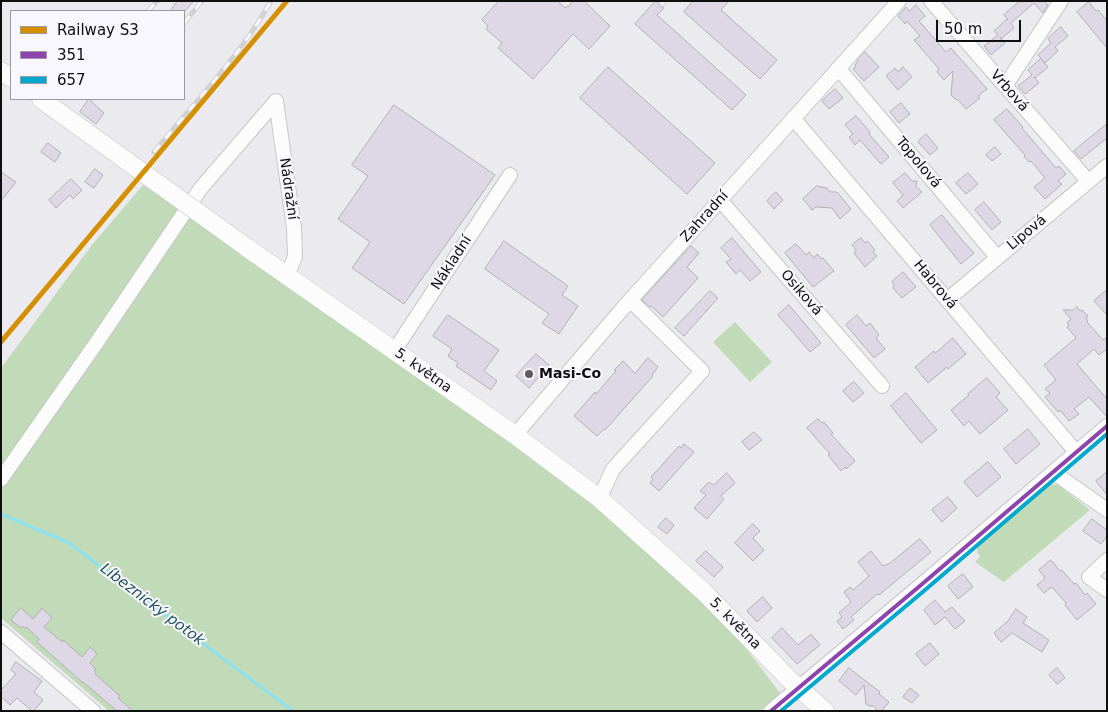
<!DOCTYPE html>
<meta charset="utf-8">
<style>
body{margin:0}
#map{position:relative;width:1108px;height:712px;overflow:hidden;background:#ebebef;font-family:"DejaVu Sans",sans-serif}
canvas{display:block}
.frame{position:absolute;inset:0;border:2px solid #0f0f10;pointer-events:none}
.legend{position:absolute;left:10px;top:10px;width:175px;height:90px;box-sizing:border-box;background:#f8f7fd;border:1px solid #9b9a9e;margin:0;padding:6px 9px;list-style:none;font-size:15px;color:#0f0f10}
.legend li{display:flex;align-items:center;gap:10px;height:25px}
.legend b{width:25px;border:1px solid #9b9a9e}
.scale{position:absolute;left:936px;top:20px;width:85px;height:22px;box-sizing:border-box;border:2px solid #0f0f10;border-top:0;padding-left:6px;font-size:15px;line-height:18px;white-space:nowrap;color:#0f0f10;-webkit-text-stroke:4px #f8f7fd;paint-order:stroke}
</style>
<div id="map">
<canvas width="1108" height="712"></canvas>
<div class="frame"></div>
<ul class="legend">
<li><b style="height:6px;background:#d48f02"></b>Railway S3</li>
<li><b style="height:6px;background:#8e44ad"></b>351</li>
<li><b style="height:6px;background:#00a9ce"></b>657</li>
</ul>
<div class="scale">50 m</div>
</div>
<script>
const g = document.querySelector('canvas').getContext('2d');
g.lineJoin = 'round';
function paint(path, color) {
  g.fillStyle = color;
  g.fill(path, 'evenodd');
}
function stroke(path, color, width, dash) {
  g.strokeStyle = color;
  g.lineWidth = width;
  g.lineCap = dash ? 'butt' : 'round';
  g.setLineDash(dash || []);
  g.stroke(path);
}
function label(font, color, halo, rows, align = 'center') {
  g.font = font + ' "DejaVu Sans",sans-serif';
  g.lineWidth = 4;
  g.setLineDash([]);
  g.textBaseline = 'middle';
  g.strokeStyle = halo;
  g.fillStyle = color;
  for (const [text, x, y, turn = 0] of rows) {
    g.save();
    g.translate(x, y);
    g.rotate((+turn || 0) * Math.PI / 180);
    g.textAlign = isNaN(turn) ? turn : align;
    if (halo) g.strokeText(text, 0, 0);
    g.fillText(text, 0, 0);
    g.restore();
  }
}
paint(new Path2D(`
 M143 185 218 235 586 495 726 622 780 693 760 711H109L1 618V368L91 246Z
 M735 322 772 362 750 382 713 342Z
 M1050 484 1058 485 1090 510 1004 582 975 562 980 557 977 552 978 544Z`), '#c1dbb8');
stroke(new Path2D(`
 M1 514 69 543 293 711`), '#8de0ed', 3);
const building = new Path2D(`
 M178 1H194L185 11H170Z
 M499 1H558L565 8 567 6 568 7 573 1H584L610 26 589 49 573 34 533 79 498 48 502 43 486 29 488 26 482 20Z
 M656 1 664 8 657 15 746 95 732 110 635 24Z
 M693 1H729L721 10 777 60 760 79 684 12Z
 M1020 1H1044L1048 5 1043 13 1034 3 1011 23 1014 28 1001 39 1000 37 1005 43 991 55 984 46 998 35 994 31 1007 19 1008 20 1004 15Z
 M1089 2 1096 11 1098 10 1107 21V48L1077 12Z
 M916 5 925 16 919 21 946 52 951 48 987 89 978 96 980 98 966 109 958 100 955 99 951 95 953 71 944 80 937 72 939 69 914 40 920 36 907 21 905 24 898 16 906 7 909 11Z
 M1061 27 1068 36 1055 47 1058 51 1045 63 1038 55 1051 43 1048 39Z
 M865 52 868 56H869L879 67 864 81 853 69 856 67 855 65 858 61 857 60Z
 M1041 59 1048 67 1035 78 1034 77 1039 83 1025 94 1018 86 1032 75 1028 70Z
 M608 67 715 163 687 194 580 98Z
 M903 67 912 77 898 90 886 76 895 68 898 72Z
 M835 89 843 98 829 109 822 101Z
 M89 99 104 113 96 124 80 112Z
 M901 103 910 114 899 123 890 112Z
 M394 105 495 175 404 304 352 268 370 242 338 219 368 176 352 165Z
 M1007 109 1023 127 1022 128 1056 168 1059 166 1066 174 1058 181 1062 184 1045 199 1034 187 1045 178 1031 161 1029 162 1024 156 1025 155 994 120Z
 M856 116 870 132 869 134 889 157 881 164 860 140 855 145 849 137 853 134 845 125Z
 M1107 124V138L1081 159 1074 151Z
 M926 134 938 148 930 155 918 142Z
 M48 143 61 153 55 162 41 152Z
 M995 147 1001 154 992 161 986 155Z
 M95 169 103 175 94 188 85 182Z
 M1 172 16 182 1 201Z
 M905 173 912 181H917L916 186 922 192 903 208 897 201 903 195 893 183Z
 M968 173 978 184 966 194 956 183Z
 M71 179 82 190 73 199 70 195 56 208 49 200Z
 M817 186 827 188 830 192H837L851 209 840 219 832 208 816 207 812 210 803 199Z
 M776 192 783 200 774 209 767 201Z
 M984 202 1001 222 992 230 975 210Z
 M942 215 962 240 974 253 961 264 930 225Z
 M732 238 761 272 750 281 740 270 736 274 726 262 731 259 721 248Z
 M861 238 865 243 867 241 875 250 873 252 877 256 865 267 854 253 856 250 852 245Z
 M504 241 568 286 562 295 578 306 559 334 542 323 549 314 485 269Z
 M796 244 806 255 809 252 814 258 817 254 822 259 823 258 834 271 813 287 785 253Z
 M691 246 699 253 687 267 698 278 663 317 651 306 650 307 642 300Z
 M903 272 916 287 902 298 893 288 894 285 892 282Z
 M1107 290V315L1094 301Z
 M710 291 718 298 684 336 675 328Z
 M789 305 821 343 810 352 778 315Z
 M1077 307 1080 311 1082 310 1088 316 1086 318 1088 321 1087 322 1103 340 1107 337V349L1099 355 1094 349 1077 364 1107 399V417L1089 397 1074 409 1079 414 1069 421 1060 410 1058 412 1045 397 1050 393 1045 389 1056 380 1044 365 1076 338 1067 327 1069 325 1067 323 1071 319 1063 310H1073Z
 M448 315 499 350 484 371 497 381 491 390 456 366 458 363 448 356 452 349 433 336Z
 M857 315 866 326 870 323 879 335 876 338 885 349 874 358 846 325Z
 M953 338 966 354 948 369 947 367 928 383 915 367 934 351 935 353Z
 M536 354 549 365 529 388 516 376Z
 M648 358 658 367 652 375 653 376 605 430 604 429 597 436 574 416 595 392 596 394 616 371 614 370 623 361 635 373Z
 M987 378 1000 393 996 397 1008 410 980 434 969 421 964 426 951 410 969 395 968 394Z
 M854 382 864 393 853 402 843 391Z
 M906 393 937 430 921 443 891 406Z
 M818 419 822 423 824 422 833 433 831 434 855 461 846 469 845 467 841 471 828 455 830 454 807 428Z
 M1028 429 1040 444 1016 464 1004 449Z
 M754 432 762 440 749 450 742 442Z
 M684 444 694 452 659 491 650 483 653 479 651 477 679 446 681 448Z
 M988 462 1001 477 977 497 964 482Z
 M1107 472V495L1096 481Z
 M727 473 735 483 721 496 724 499 707 519 694 508 706 495 700 491 709 482 713 485Z
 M948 497 957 508 942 522 932 510Z
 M666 518 674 525 667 534 658 527Z
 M1092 519 1107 530V536L1101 544 1083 531Z
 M753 524 760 531 753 538 764 550 753 561 735 543Z
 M920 539 931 552 879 595 877 594 851 617 854 620 843 629 837 621 842 617 839 613 851 602 844 592 850 587 853 590 869 576 858 562 871 551 883 566 890 563Z
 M706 551 723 567 714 577 696 561Z
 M1051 560 1060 571 1062 570 1074 584 1076 583 1085 595 1087 593 1096 604 1077 620 1065 605 1066 603 1052 587 1044 593 1037 585 1045 578 1039 570Z
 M963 574 973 587 958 599 948 586Z
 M763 597 772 608 757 622 747 611Z
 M935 600 945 612 952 607 965 621 955 629 945 617 935 625 924 610Z
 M21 608 33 619 42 608 52 618 44 627 62 642 63 640 82 657 90 647 97 654 90 663 96 669 94 670 96 672 95 674 120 696 118 698 133 711H117L83 682V683L37 642 39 639 26 627 25 628 23 626 21 628 11 620Z
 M1016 609 1027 617 1023 623 1049 640 1042 652 1012 633 1001 642 994 633 1008 621Z
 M782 628 798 645 811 634 820 645 797 664 772 638Z
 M930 643 939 654 925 666 916 654Z
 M16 662 42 681 34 692 43 700 34 711H32L17 698 10 705 1 697V690L16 674 11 670Z
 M849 668 880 692 879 694 889 702 882 711H878L873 706H869L866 704 864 685 856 695 839 681Z
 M1057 668 1065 678 1057 684 1049 675Z
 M910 688 919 695 912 703 903 697Z`);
paint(building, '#ded8e6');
stroke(building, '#b1b0b2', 1);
const minor = new Path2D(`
 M931 1 1088 181
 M838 68 997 257
 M1005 86 1061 1
 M276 101 294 228 295 257 287 276
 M793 118 1076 452
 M720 200 882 386
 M947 300 1107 166
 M394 351 510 175
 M515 435 624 307 899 1
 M1053 472 1107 510
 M1 479 97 342 201 188 276 101
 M599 498 602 493 613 469 702 371 630 300
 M1107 560 1089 577 1107 590
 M1 632 93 711
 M771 711 921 585 1107 426`);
const major = new Path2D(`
 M1 71 11 78
 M41 99 63 115
 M246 247 515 435 599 498 704 592 792 682 825 711`);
stroke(minor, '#c7c7c9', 16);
stroke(major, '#c7c7c9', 19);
stroke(minor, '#fcfcfd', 14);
stroke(major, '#fcfcfd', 18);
const rail = new Path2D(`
 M661 5 664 1
 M148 11 157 1
 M184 23 202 1
 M154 152C178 123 203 95 227 65 243 45 258 24 271 1`);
stroke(rail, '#d1d1d1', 5);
stroke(rail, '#f8f7fd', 3, [9]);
const majorBridge = new Path2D(`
 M63 115 246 247`);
stroke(majorBridge, '#c7c7c9', 19, []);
stroke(majorBridge, '#fcfcfd', 18);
stroke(new Path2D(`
 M771 711 921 585 1107 426`), '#8e44ad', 4);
stroke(new Path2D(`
 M781 711 925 590 1107 434`), '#00a9ce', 4);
stroke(new Path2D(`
 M1 342 287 1`), '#d48f02', 5);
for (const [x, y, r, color] of [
 [529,374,5,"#5c5c5e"]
]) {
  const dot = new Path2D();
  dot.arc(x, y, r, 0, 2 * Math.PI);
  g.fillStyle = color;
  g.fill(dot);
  stroke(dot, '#f8f7fd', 2);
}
label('14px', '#0f0f10', '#f8f7fd', [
 ["Vrbová",1009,91,49],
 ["Topolová",918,163,50],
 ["Nádražní",288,189,82],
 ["Zahradní",705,217,-48],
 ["Lipová",1027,233,-40],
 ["Nákladní",452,263,-57],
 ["Habrová",935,285,50],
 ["Osiková",801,293,49],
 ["5. května",423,371,35],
 ["5. května",735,624,45]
]);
label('bold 14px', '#0f0f10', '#f8f7fd', [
 ["Masi-Co",539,374]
], 'left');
label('italic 15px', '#22555c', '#f8f7fd', [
 ["Líbeznický potok",152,605,37]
]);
</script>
